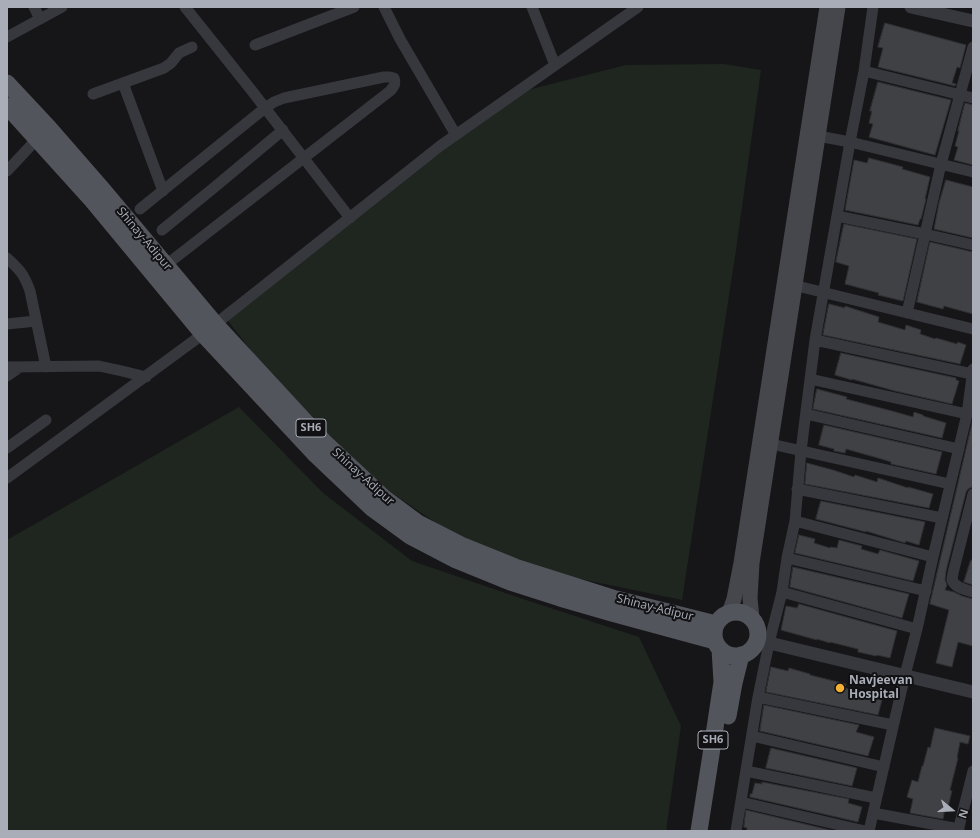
<!DOCTYPE html>
<style>
body{margin:0}
#map{position:relative;width:980px;height:838px;overflow:hidden;background:#161618;font-family:"Open Sans",sans-serif}
canvas{display:block}
.frame{position:absolute;inset:0;border:8px solid #a8adb8;pointer-events:none}
.north{position:absolute;left:932px;top:790px;width:40px;height:40px;-webkit-text-stroke:3px #111113;paint-order:stroke;rotate:108deg;font-size:11px;font-weight:700;line-height:16px;text-align:center;color:#a8adb8}
.north::after{content:'';display:block;margin:auto;width:14px;height:18px;background:#a8adb8;clip-path:polygon(50% 0,100% 100%,50% 72%,0 100%)}
</style>
<div id="map">
<canvas width="980" height="838"></canvas>
<div class="frame"></div>
<div class="north">N</div>
</div>
<script>
const g = document.querySelector('canvas').getContext('2d');
g.lineJoin = 'round';
function paint(path, color) {
  g.fillStyle = color;
  g.fill(path, 'evenodd');
}
function stroke(path, color, width, dash) {
  g.strokeStyle = color;
  g.lineWidth = width;
  g.lineCap = dash ? 'butt' : 'round';
  g.setLineDash(dash || []);
  g.stroke(path);
}
function label(font, color, halo, rows, align = 'center') {
  g.font = font + ' "Open Sans",sans-serif';
  g.lineWidth = 4;
  g.setLineDash([]);
  g.textBaseline = 'middle';
  g.strokeStyle = halo;
  g.fillStyle = color;
  for (const [text, x, y, turn = 0] of rows) {
    g.save();
    g.translate(x, y);
    g.rotate((+turn || 0) * Math.PI / 180);
    g.textAlign = isNaN(turn) ? turn : align;
    if (halo) g.strokeText(text, 0, 0);
    g.fillText(text, 0, 0);
    g.restore();
  }
}
paint(new Path2D(`
 M724 64 761 70 736 250 682 600 566 576 508 557 442 527 370 478 300 413 221 312 508 95 626 65Z
 M239 407 323 493 412 561 520 598 639 637 681 726 666 831H7V540Z`), '#1e261f');
const building = new Path2D(`
 M885 23 966 45 960 68 957 67 952 83 956 84 955 86 878 67 883 48 878 47Z
 M878 82 951 100 935 155 869 137 873 124 869 123 872 111H870Z
 M965 103 973 105V165L954 160 958 147 955 146 959 131H958Z
 M869 158 903 167 902 169 930 177 925 199H926L921 219H920L918 225 845 210 854 160 867 163Z
 M946 180 973 187V238L934 229 939 203Z
 M844 224 917 239 903 301 878 295 879 293 845 284 849 266 836 262Z
 M930 242 973 252V314L944 306 943 309 917 302Z
 M829 304 845 308V306L879 317 878 322 905 330 906 325 921 330 920 334 935 339 936 338 957 344 958 342 966 345 960 364 823 335Z
 M841 353 956 378V380L959 381 952 404 895 391 852 379V380L835 375Z
 M817 389 847 397 846 399 892 411 913 417 914 412 923 415V416L946 423 942 438 813 409Z
 M973 419V481L972 487 968 489 966 492 946 571 945 580 947 585 945 590 954 592 962 596 973 599V646L958 642 952 667 936 663 949 610 930 604Z
 M824 425 942 452 936 474 891 464V462L885 460 846 449 845 453 834 451V449L819 445Z
 M807 463 833 470 854 477 855 475 877 482 878 478 908 488V487L933 494 929 508 805 484Z
 M821 501 925 522 919 545 906 541 905 543 866 531V532L816 519Z
 M799 535 815 539 814 543 830 548 831 547 837 548 839 540 862 546 861 549 878 554 880 550 919 561 913 581 795 553Z
 M971 560 973 561V585L964 582Z
 M793 567 909 594 902 618 790 587Z
 M799 604 897 631 890 658 877 655 876 656 858 652V649L830 642V643L817 639V640L781 630 786 606 797 608Z
 M771 667 788 671 789 668 810 674V675L846 684 845 688 870 695 871 688 884 692 878 715 766 692Z
 M764 705 859 725 856 732 874 737 868 756 760 731Z
 M935 728 970 736 968 744 960 742 957 758H958L950 790 952 791 948 807H947V809L945 808 943 819 910 813 913 799 907 797 912 780 918 782 922 766H923L928 747 930 748Z
 M771 748 857 768 852 786 766 768Z
 M762 782 849 799 848 803 862 807 858 822 750 797V794H752L755 783 762 784Z
 M746 810 834 831H747V828L744 827Z`);
paint(building, '#404145');
stroke(building, '#303034', 1);
stroke(new Path2D(`
 M34 7 40 19
 M185 7 252 91 350 218
 M384 7 400 39 456 135
 M532 7 555 65
 M7 37 62 7
 M255 45 354 7
 M864 71 973 98
 M123 83 163 191
 M93 94 164 68 171 63 179 53 192 47
 M818 136 850 142 973 172
 M7 171 37 139
 M140 209 265 108 274 102 284 98 384 77H390L394 78C396 84 394 87 390 91L166 265
 M837 216 925 234 973 245
 M162 230 216 186 283 130
 M7 258C20 270 24 274 30 291L46 367
 M789 284 973 329
 M907 313 941 164 973 47
 M7 324 36 321
 M815 340 972 374
 M7 367 99 366 122 371 146 377
 M7 376 20 367
 M810 379 967 414
 M806 414 959 449
 M771 444 950 484
 M7 448 46 420
 M7 478 203 334 440 146 638 7
 M797 489 942 518
 M973 494 953 573C953 575 952 578 952 580 955 588 966 590 973 592
 M795 521 933 557
 M787 558 926 591
 M782 592 917 629
 M758 697 893 725
 M752 736 884 767
 M746 771 876 798
 M741 802 865 831
 M873 813 959 829
 M736 831 758 697 769 643 782 592 787 558 795 521 801 451 815 340 850 142 864 71 873 7
 M869 831 905 675 917 629 933 557 967 414 973 369
 M958 831 973 771`), '#37383d', 11);
stroke(new Path2D(`
 M911 7 973 21
 M757 640 973 692`), '#37383d', 13);
stroke(new Path2D(`
 M729 613 734 599 741 563 827 7
 M752 619 750 598 752 563 838 7`), '#45474d', 15);
stroke(new Path2D(`
 M7 83 49 128 103 190 216 325 324 442 383 497 418 523 463 546 515 567 616 599 716 624
 M7 106 92 200 203 334 314 453 373 509 410 536 456 560 510 582 560 598 612 613 715 641
 M714 634a22 22 0 1 1 44 0a22 22 0 1 1-44 0Z
 M728 716 734 683 741 655
 M699 831 710 761 722 682 720 649`), '#53555c', 17);
for (const [x, y, r, color] of [
 [840,688,5,"#f2b134"]
]) {
  const dot = new Path2D();
  dot.arc(x, y, r, 0, 2 * Math.PI);
  g.fillStyle = color;
  g.fill(dot);
  stroke(dot, '#111113', 1.5);
}
for (const [x, y, w] of [
 [311,428,30],
 [713,740,30]
]) {
  const box = new Path2D();
  box.roundRect(x - w / 2, y - 9, w, 18, 3);
  g.fillStyle = '#111113';
  g.fill(box);
  stroke(box, '#a8adb8', 1);
}
label('bold 11px', '#a8adb8', null, [
 ["SH6",311,428],
 ["SH6",713,740]
]);
label('12px', '#a8adb8', '#111113', [
 ["Shinay-Adipur",144,239,50],
 ["Shinay-Adipur",363,477,42],
 ["Shinay-Adipur",655,608,14]
]);
label('bold 12px', '#a8adb8', '#111113', [
 ["Navjeevan",849,681],
 ["Hospital",849,695]
], 'left');
</script>
